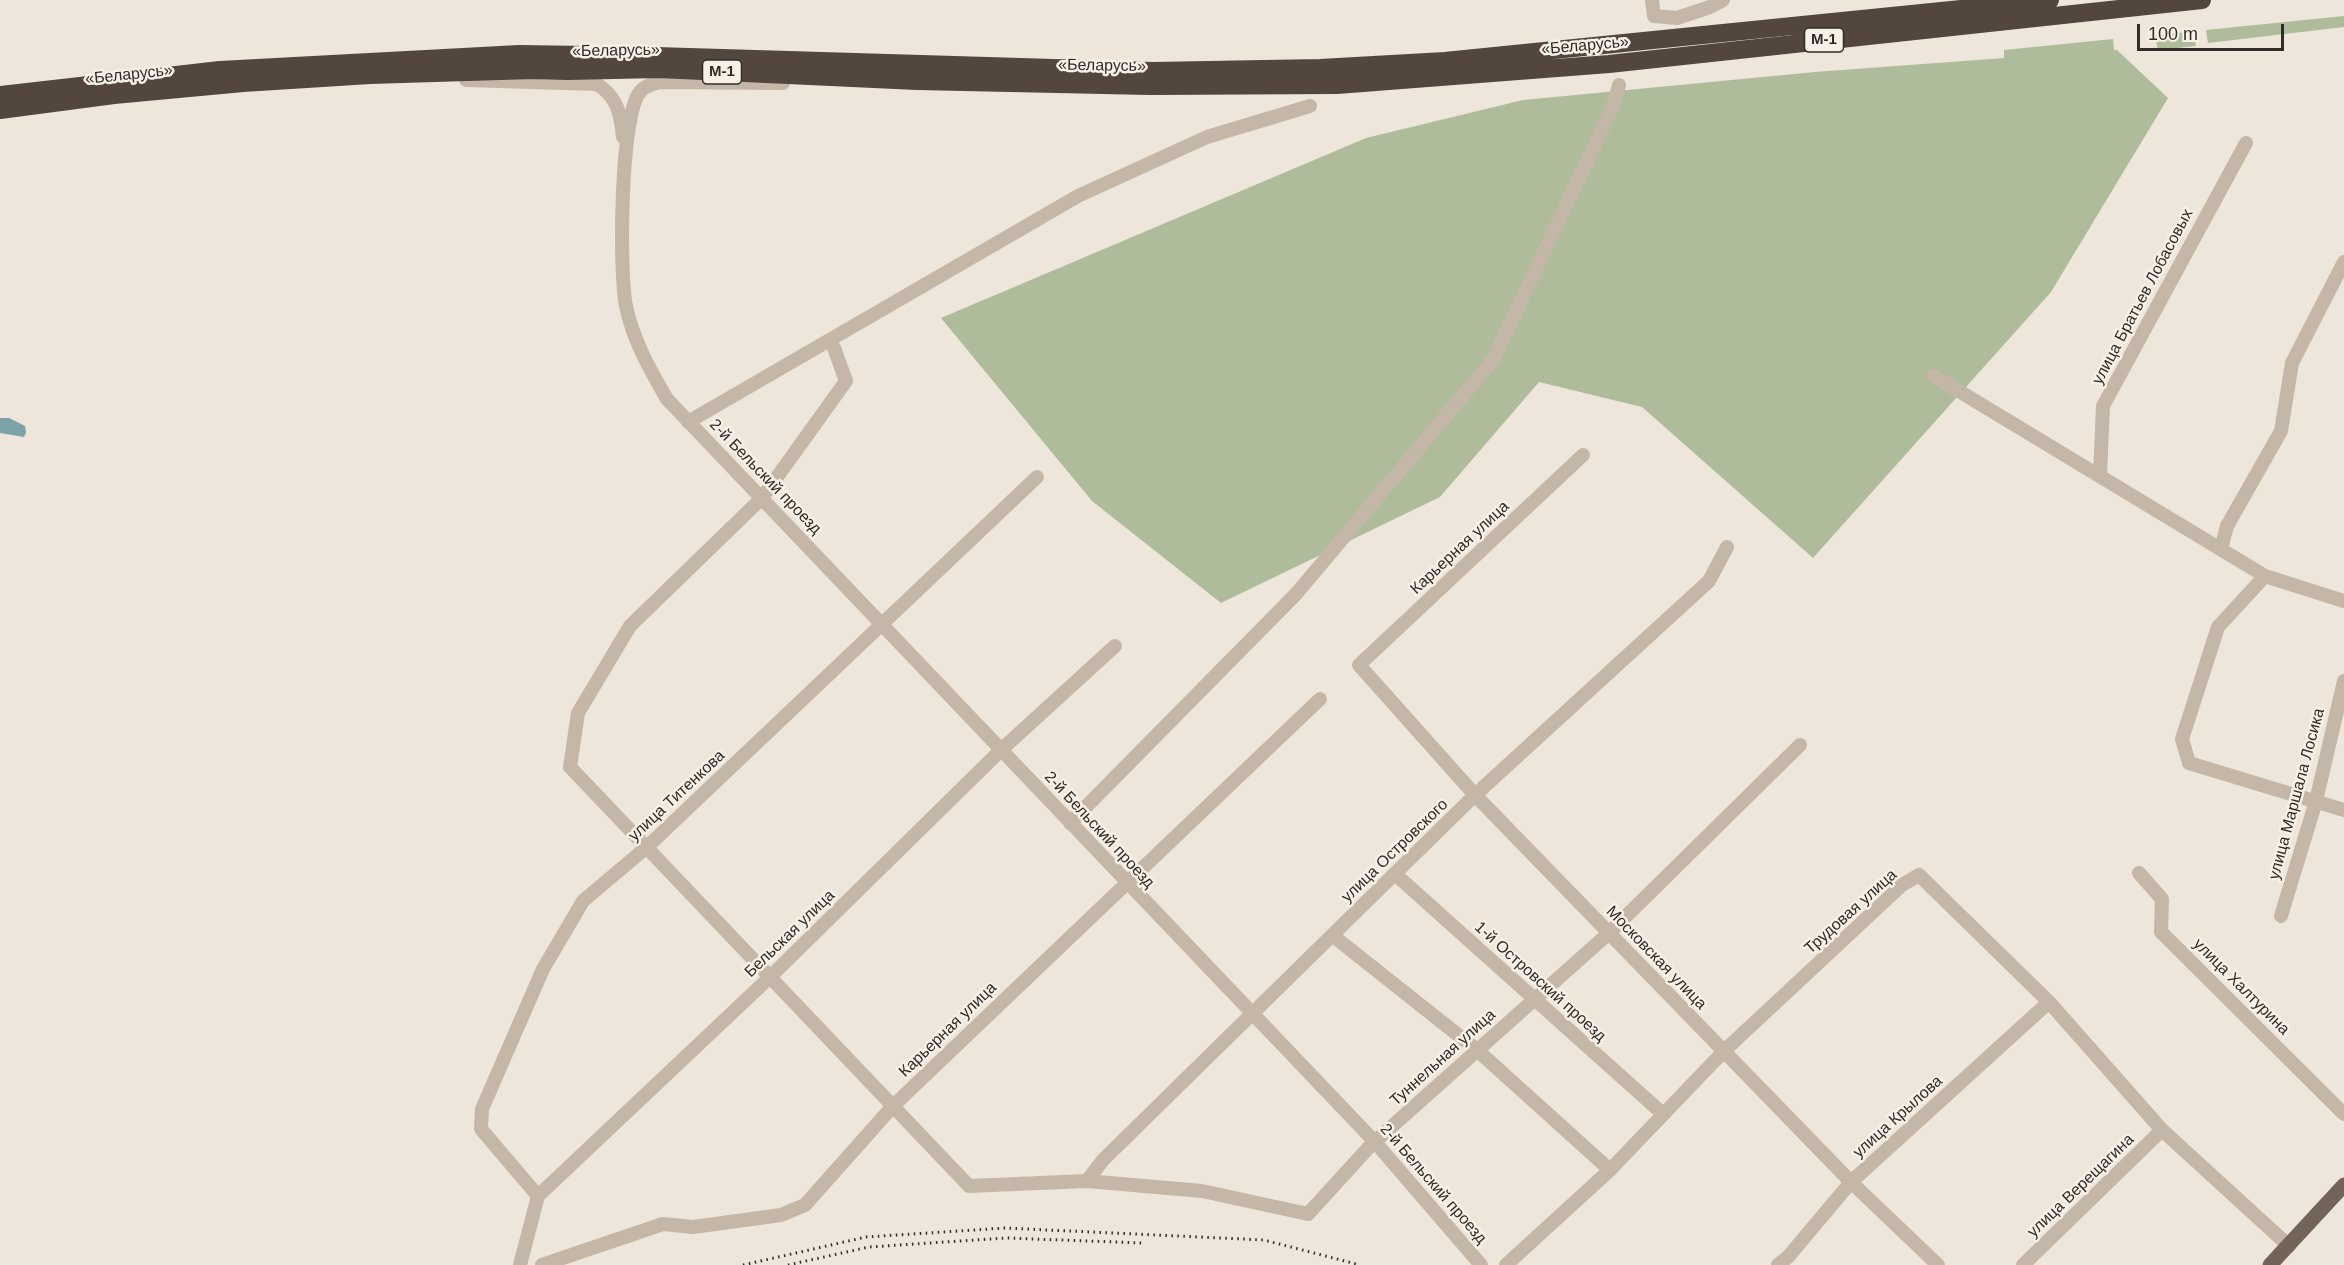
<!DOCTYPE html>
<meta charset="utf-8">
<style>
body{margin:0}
#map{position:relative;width:2344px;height:1265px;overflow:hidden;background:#eee6da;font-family:Helvetica,sans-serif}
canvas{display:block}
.scale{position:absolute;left:2137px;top:24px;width:147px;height:27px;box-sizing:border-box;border:3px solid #322b27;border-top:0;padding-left:8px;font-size:18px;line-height:21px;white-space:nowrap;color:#322b27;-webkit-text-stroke:4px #f7f0e6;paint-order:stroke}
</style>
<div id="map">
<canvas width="2344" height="1265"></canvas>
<div class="scale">100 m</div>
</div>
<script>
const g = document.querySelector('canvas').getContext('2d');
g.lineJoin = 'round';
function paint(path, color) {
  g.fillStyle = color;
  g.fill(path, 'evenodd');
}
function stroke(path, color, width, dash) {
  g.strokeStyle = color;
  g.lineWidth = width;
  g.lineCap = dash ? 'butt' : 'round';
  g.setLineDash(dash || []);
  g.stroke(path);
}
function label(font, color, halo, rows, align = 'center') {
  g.font = font + ' Helvetica,sans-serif';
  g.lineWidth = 5;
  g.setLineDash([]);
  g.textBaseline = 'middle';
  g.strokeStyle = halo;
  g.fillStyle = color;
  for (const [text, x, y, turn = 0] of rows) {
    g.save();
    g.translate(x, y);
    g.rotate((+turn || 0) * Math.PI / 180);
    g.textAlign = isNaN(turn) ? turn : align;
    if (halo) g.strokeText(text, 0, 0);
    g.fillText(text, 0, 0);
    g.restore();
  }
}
paint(new Path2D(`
 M2344 16V27L2208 43 2206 30Z
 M2193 31 2196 46 2158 50 2155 36Z
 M2113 39 2114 50H2117L2168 98 2051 292 1813 558 1642 407 1539 382 1440 497 1221 603 1092 501 941 318 1366 138 1523 100 1815 72 2004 58V50Z`), '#aebc9c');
paint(new Path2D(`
 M0 418H9L25 426 26 433 24 437 0 433Z`), '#7ca3a8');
stroke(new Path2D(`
 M1652 0 1654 16 1677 18 1710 7 1723 0
 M466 80 597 84C617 97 621 114 623 137
 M783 83 660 82C653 84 645 85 640 92 620 116 619 272 626 306 633 340 650 370 667 399L1375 1142 1481 1265
 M834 348 846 381 762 498 630 626 578 713 570 767 969 1186 1087 1181 1202 1191 1308 1214 1371 1145 1609 933 1800 745
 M1934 376 2265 576 2344 601
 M688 422 1078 196 1207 137 1310 106
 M1583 455 1359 665 1475 795 1851 1182 1938 1265
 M2100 476 2103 406 2246 143
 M2221 549 2227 526 2281 431 2292 363 2344 262
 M2265 576 2218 627 2182 739 2189 763 2344 810
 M1070 823 1296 594 1493 360 1613 106 1619 85
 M2139 873 2162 899 2161 932 2344 1114
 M1395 874 1663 1114
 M2281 916 2316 801 2344 681
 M1332 935 1477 1050 1610 1170
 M1087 1181 1103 1160 1475 795 1709 581 1727 547
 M538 1196 481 1129 482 1109 543 969 583 901 647 847 1037 477
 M520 1265 538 1196 770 977 1001 750 1115 646
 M542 1265 663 1224 693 1227 781 1215 805 1205 893 1106 1320 699
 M1506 1265 1610 1170 1724 1051 1902 885 1919 875 2049 1002 2162 1130 2289 1246
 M1778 1265 1788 1257 1851 1182 2049 1002
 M2023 1265 2162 1130`), '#c5b7a7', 14);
stroke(new Path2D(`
 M2270 1265 2344 1185`), '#736459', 15);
stroke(new Path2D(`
 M0 95 220 70 519 54 656 56 1153 71 1320 68 1445 61 2050 0
 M0 110 114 95 243 83 370 75 533 70 568 71 659 69 917 81 1150 86 1337 85 1609 64 2202 0`), '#52463f', 18);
stroke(new Path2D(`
 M743 1265 866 1237 1005 1228 1264 1240 1360 1265
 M788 1265 869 1247 1006 1238 1143 1243`), '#322b27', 3, [1.5, 4.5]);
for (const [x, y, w] of [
 [1824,40,39],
 [722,72,39]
]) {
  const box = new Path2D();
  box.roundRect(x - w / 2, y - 12, w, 24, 4.5);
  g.fillStyle = '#f7f0e6';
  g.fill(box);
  stroke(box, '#322b27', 1.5);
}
label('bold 15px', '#322b27', null, [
 ["М-1",1824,40],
 ["М-1",722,72]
]);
label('16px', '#322b27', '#f7f0e6', [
 ["«Беларусь»",1585,46,-5],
 ["«Беларусь»",616,51,-1],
 ["«Беларусь»",1102,66,1],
 ["«Беларусь»",129,75,-6],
 ["улица Братьев Лобасовых",2143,297,-62],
 ["2-й Бельский проезд",765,477,46],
 ["Карьерная улица",1460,548,-43],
 ["улица Маршала Лосика",2297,794,-75],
 ["улица Титенкова",677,796,-43],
 ["2-й Бельский проезд",1099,830,47],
 ["улица Островского",1395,851,-44],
 ["Трудовая улица",1851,912,-42],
 ["Бельская улица",790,934,-44],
 ["Московская улица",1656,958,46],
 ["1-й Островский проезд",1540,982,42],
 ["улица Халтурина",2241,987,45],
 ["Карьерная улица",948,1030,-44],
 ["Туннельная улица",1443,1058,-42],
 ["улица Крылова",1898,1117,-42],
 ["2-й Бельский проезд",1433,1184,49],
 ["улица Верещагина",2081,1186,-44]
]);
</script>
